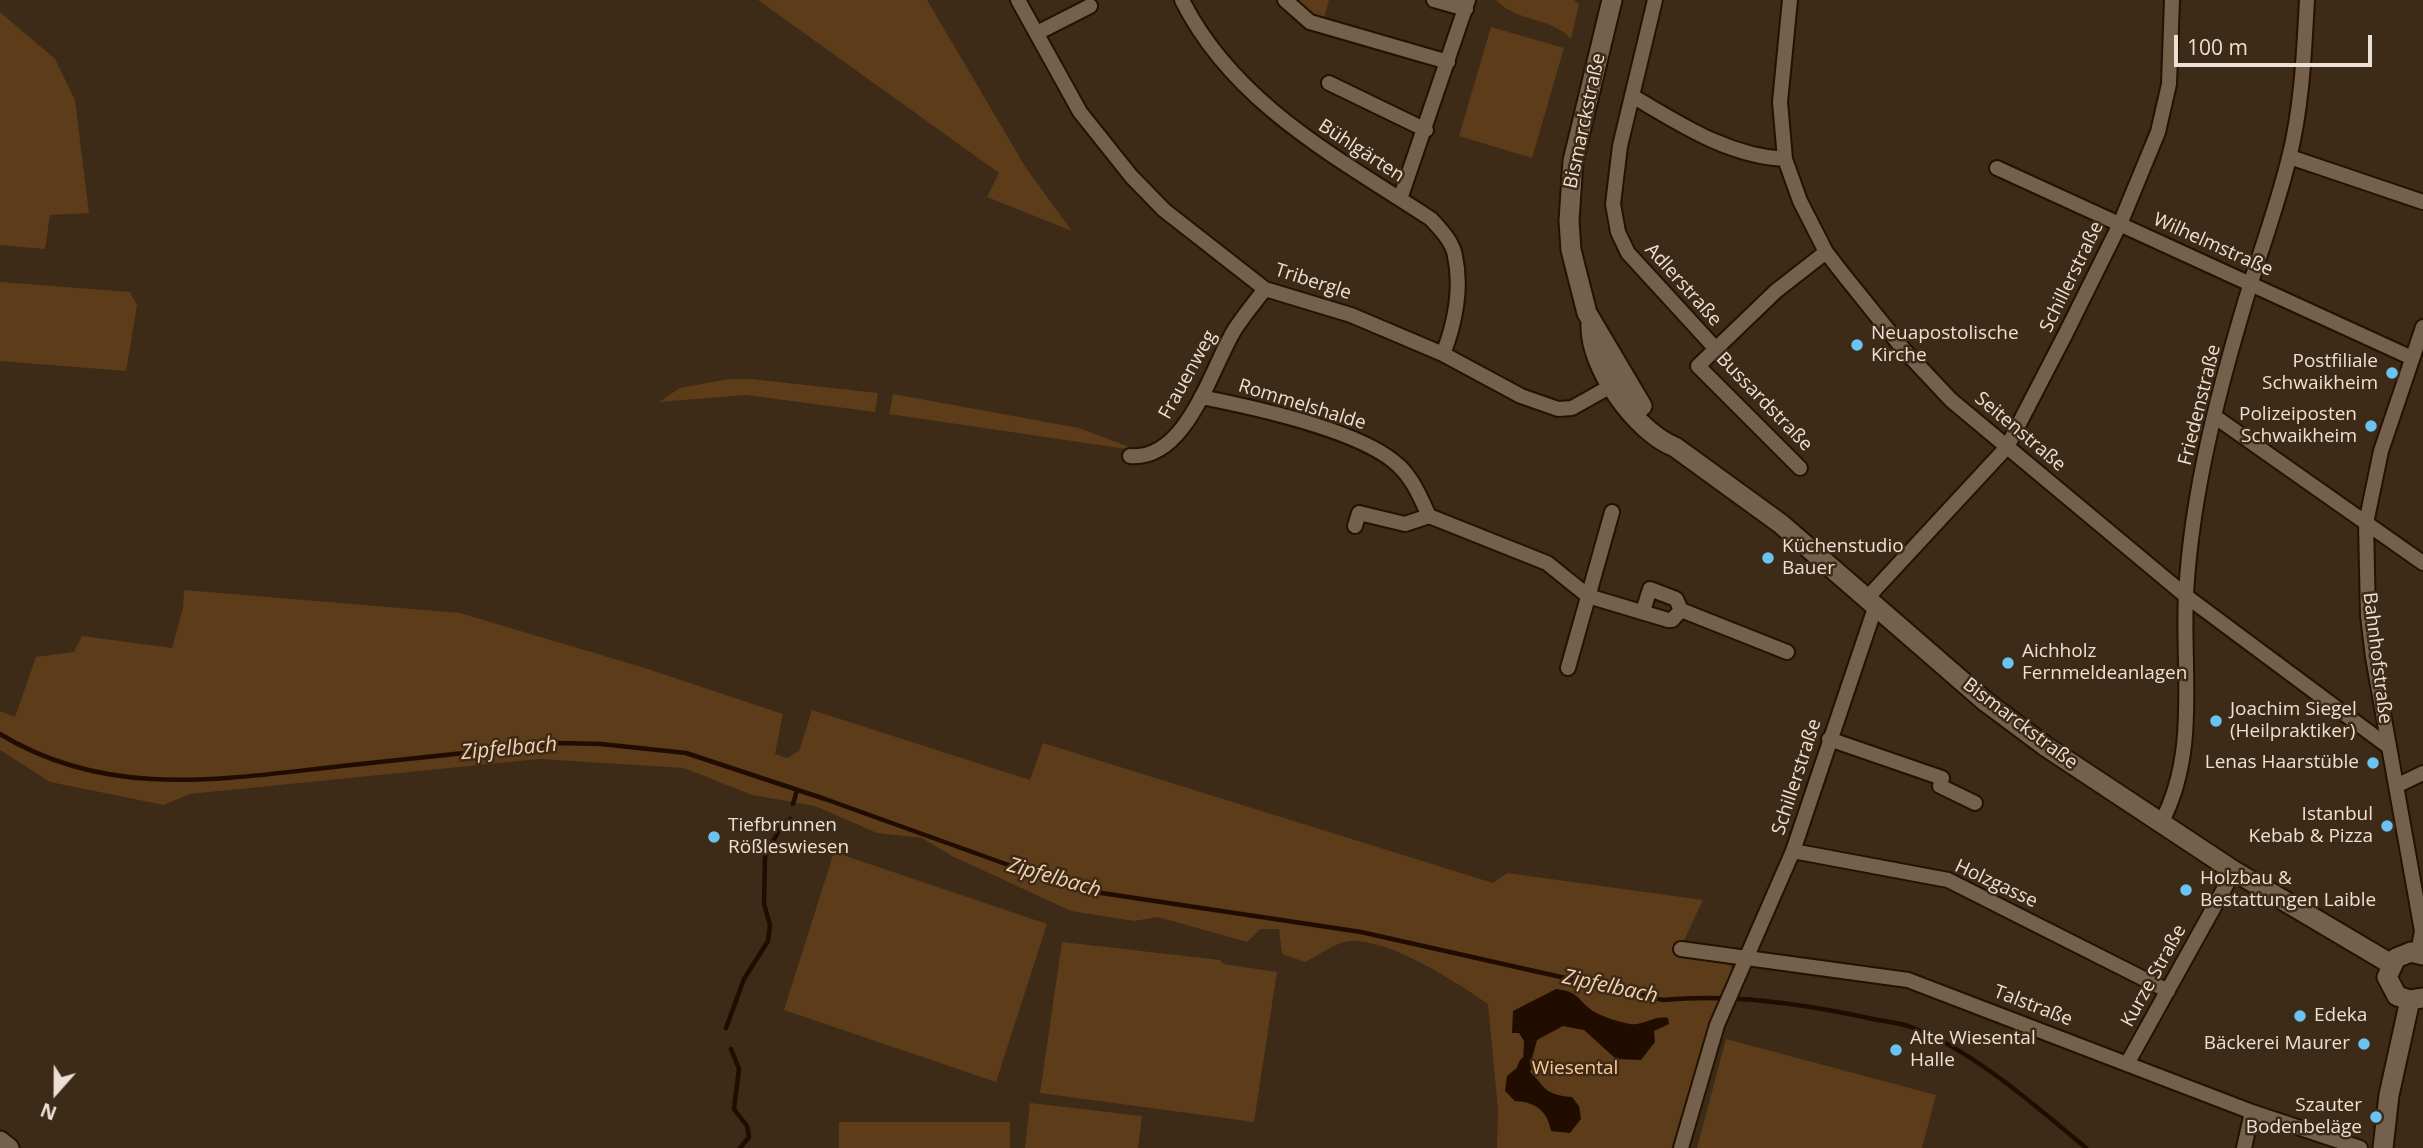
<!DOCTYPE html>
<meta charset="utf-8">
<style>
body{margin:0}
#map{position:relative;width:2423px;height:1148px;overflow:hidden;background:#3d2a17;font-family:"Open Sans",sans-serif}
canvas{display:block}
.north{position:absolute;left:21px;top:1057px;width:70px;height:70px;-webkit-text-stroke:5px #3d2a17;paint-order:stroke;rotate:201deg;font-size:19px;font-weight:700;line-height:28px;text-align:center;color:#ece0d4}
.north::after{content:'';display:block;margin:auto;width:24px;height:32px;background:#ece0d4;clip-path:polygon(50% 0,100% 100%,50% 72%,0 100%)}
.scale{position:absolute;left:2174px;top:35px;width:198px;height:32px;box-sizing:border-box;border:4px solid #ece0d4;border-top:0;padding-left:9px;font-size:21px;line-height:24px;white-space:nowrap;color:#ece0d4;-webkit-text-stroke:5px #3d2a17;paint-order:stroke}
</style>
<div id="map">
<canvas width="2423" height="1148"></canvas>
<div class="north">N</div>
<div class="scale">100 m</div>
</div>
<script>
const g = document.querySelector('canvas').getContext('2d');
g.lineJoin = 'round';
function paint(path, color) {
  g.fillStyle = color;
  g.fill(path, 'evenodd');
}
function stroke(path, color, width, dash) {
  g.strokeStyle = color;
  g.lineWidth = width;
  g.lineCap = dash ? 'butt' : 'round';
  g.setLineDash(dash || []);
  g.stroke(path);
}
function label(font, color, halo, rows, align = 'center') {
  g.font = font + ' "Open Sans",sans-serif';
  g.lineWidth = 5;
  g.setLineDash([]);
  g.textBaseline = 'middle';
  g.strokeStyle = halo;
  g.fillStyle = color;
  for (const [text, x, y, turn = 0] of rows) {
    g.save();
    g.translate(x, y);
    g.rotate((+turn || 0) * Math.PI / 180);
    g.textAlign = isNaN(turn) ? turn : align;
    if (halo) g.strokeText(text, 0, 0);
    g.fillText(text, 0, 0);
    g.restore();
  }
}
paint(new Path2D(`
 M758 0H927L1026 168 1072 231 987 197 999 173Z
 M1300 0H1329L1323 22 1296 5Z
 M1496 0H1574L1579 4 1571 39C1552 17 1518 23 1496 0Z
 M0 12 55 59 75 100 89 213 50 215 45 249 0 245Z
 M1491 27 1564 48 1532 158 1459 136Z
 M0 282 130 292 137 305 126 371 0 361Z
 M729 379H751L878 393 875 412 746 395 659 402 680 388Z
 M893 394 1079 428 1140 451 889 414Z
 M184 590 460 613 648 669 783 714 775 754 787 758 799 751 812 710 1030 780 1043 743 1493 883 1507 873 1703 900 1678 953 1719 959 1732 967 1676 1148H1497L1498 1109 1488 1004C1458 983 1382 933 1344 942 1331 946 1317 956 1305 962L1282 954 1279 929H1260L1247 942 1158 917 1134 921 1071 911 952 856 922 838 877 833 815 806 752 795 684 768 539 759 190 794 164 805 50 782 0 750V711L15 717 36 657 74 652 82 636 172 648 183 608Z
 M834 852 1047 924 996 1082 784 1010Z
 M1062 942 1220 960 1223 964 1277 972 1254 1122 1040 1093Z
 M1726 1039 1936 1095 1922 1148H1697Z
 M1030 1103 1142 1116 1138 1148H1025Z
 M839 1122H1010V1148H839Z`), '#5d3c19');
paint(new Path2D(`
 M1556 989C1580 992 1576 999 1593 1011 1603 1017 1619 1022 1630 1024 1643 1026 1654 1015 1668 1018L1669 1024 1654 1031 1655 1042 1641 1060 1616 1059 1584 1030 1563 1026 1537 1040 1530 1066 1523 1063 1524 1041 1519 1033H1512L1513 1011Z
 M1519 1066C1546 1077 1535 1095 1572 1097L1579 1106 1581 1119 1570 1133 1551 1131C1547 1110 1535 1102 1515 1101L1505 1091 1507 1076Z`), '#200d00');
stroke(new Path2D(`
 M0 734C108 800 223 779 342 766 414 758 486 750 558 743L601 744 686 753 825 799 1075 889 1361 932 1663 1000C1731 994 1798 1003 1864 1017 1879 1021 1897 1022 1911 1027 1971 1049 2037 1107 2086 1148
 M793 804 797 790
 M726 1028 744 979 768 941 770 925 764 904 765 857 781 826 790 819
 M731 1049 739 1069 734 1109 747 1126 749 1137 740 1148`), '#200d00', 4.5);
stroke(new Path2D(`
 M1524 1068 1526 1064`), '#200d00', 14);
const street = new Path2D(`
 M1018 0 1080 112 1131 176 1164 210 1265 289 1351 315 1443 354 1521 396 1558 409 1572 408 1620 381
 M1182 0C1234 104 1338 158 1431 219 1441 230 1453 242 1455 256 1462 288 1455 324 1443 354
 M1285 0 1310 22 1448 62
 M1434 0 1466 9
 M1655 0 1620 146 1613 204 1618 232 1628 253 1716 349
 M1790 0 1780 102 1785 159 1800 201 1826 252 1843 274 1904 350 1951 400 2186 596 2389 747
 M1037 33 1090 6
 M1329 83 1426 130
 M1634 97C1682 125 1728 156 1785 159
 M2290 157 2423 202
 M1997 168 2412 358
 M1400 199 1468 0
 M1201 397C1252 407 1363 431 1399 466 1413 479 1421 499 1429 516L1547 563 1588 596 1668 620H1672L1681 610 1676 599 1650 589 1643 611
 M2214 416 2423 563
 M1130 456C1187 461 1211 368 1235 329 1244 315 1255 302 1265 289
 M1800 468 1698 366 1776 291 1826 252
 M1355 526 1359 513 1405 524 1429 516
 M1868 597 2007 447 2065 335 2120 224 2158 132 2169 84 2172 0
 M1681 610 1787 652
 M1568 668 1612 512
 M1829 739 1942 778 1940 786 1975 803
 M2396 786 2423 773
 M2161 823C2199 752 2182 672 2186 594 2192 487 2221 381 2252 279 2265 239 2279 199 2289 158 2302 107 2304 52 2307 0
 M1793 851 1948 880 2168 991
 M1681 949 1908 980 2252 1112 2360 1148
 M2418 953 2422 931 2373 657 2368 616 2366 523 2381 451 2423 327
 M2128 1062 2234 871
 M1681 1148 1717 1025 1793 851 1876 605
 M2244 1148 2252 1112`);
const secondary = new Path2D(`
 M1612 0 1573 161 1569 221 1571 250 1587 313 1642 406
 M1591 324C1589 366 1636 432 1675 447L1781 524 1986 702 2045 746 2234 871 2391 964
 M2422 998 2410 1000 2397 996 2387 977 2396 958 2411 952 2423 955
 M0 1141 9 1148
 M2383 1148 2389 1095 2410 1000`);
stroke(street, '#231201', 18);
stroke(secondary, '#231201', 23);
stroke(street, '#75604b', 14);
stroke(secondary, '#75604b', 19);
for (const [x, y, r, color] of [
 [1857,345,7,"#69c4f1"],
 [2392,373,7,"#69c4f1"],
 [2371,426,7,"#69c4f1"],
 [1768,558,7,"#69c4f1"],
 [2008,663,7,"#69c4f1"],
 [2216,721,7,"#69c4f1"],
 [2373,763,7,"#69c4f1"],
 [2387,826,7,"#69c4f1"],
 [714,837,7,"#69c4f1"],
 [2186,890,7,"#69c4f1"],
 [2300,1016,7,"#69c4f1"],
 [2364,1044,7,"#69c4f1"],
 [1896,1050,7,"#69c4f1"],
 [2376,1117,7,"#69c4f1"]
]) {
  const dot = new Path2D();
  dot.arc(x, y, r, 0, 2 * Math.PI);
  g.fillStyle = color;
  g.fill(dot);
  stroke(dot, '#3d2a17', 2.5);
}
label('19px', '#ece0d4', '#3d2a17', [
 ["Bismarckstraße",1585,121,-78],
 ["Bühlgärten",1361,151,33],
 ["Wilhelmstraße",2213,245,24],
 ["Schillerstraße",2072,277,-64],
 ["Tribergle",1313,282,18],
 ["Adlerstraße",1683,285,48],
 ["Frauenweg",1188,375,-61],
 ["Bussardstraße",1764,402,46],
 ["Rommelshalde",1302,405,17],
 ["Friedenstraße",2200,405,-76],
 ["Seitenstraße",2020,432,40],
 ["Bahnhofstraße",2377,658,83],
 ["Bismarckstraße",2020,724,37],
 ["Schillerstraße",1797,777,-72],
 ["Holzgasse",1996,884,25],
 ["Kurze Straße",2154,976,-61],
 ["Talstraße",2033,1006,21]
]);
label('19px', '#ece0d4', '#3d2a17', [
 ["Neuapostolische",1871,334],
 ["Kirche",1871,356],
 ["Postfiliale",2378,362,"right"],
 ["Schwaikheim",2378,384,"right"],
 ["Polizeiposten",2357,415,"right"],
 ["Schwaikheim",2357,437,"right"],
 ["Küchenstudio",1782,547],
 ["Bauer",1782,569],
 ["Aichholz",2022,652],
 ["Fernmeldeanlagen",2022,674],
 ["Joachim Siegel",2230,710],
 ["(Heilpraktiker)",2230,732],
 ["Lenas Haarstüble",2359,763,"right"],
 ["Istanbul",2373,815,"right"],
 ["Kebab & Pizza",2373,837,"right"],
 ["Tiefbrunnen",728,826],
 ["Rößleswiesen",728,848],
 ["Holzbau &",2200,879],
 ["Bestattungen Laible",2200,901],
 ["Edeka",2314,1016],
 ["Alte Wiesental",1910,1039],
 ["Halle",1910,1061],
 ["Bäckerei Maurer",2350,1044,"right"],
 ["Szauter",2362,1106,"right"],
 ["Bodenbeläge",2362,1128,"right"]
], 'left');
label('19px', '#fbc997', '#3d2a17', [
 ["Wiesental",1575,1069]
]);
label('italic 21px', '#f3d1b0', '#3d2a17', [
 ["Zipfelbach",509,749,-5],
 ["Zipfelbach",1054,878,16],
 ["Zipfelbach",1610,987,12]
]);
</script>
